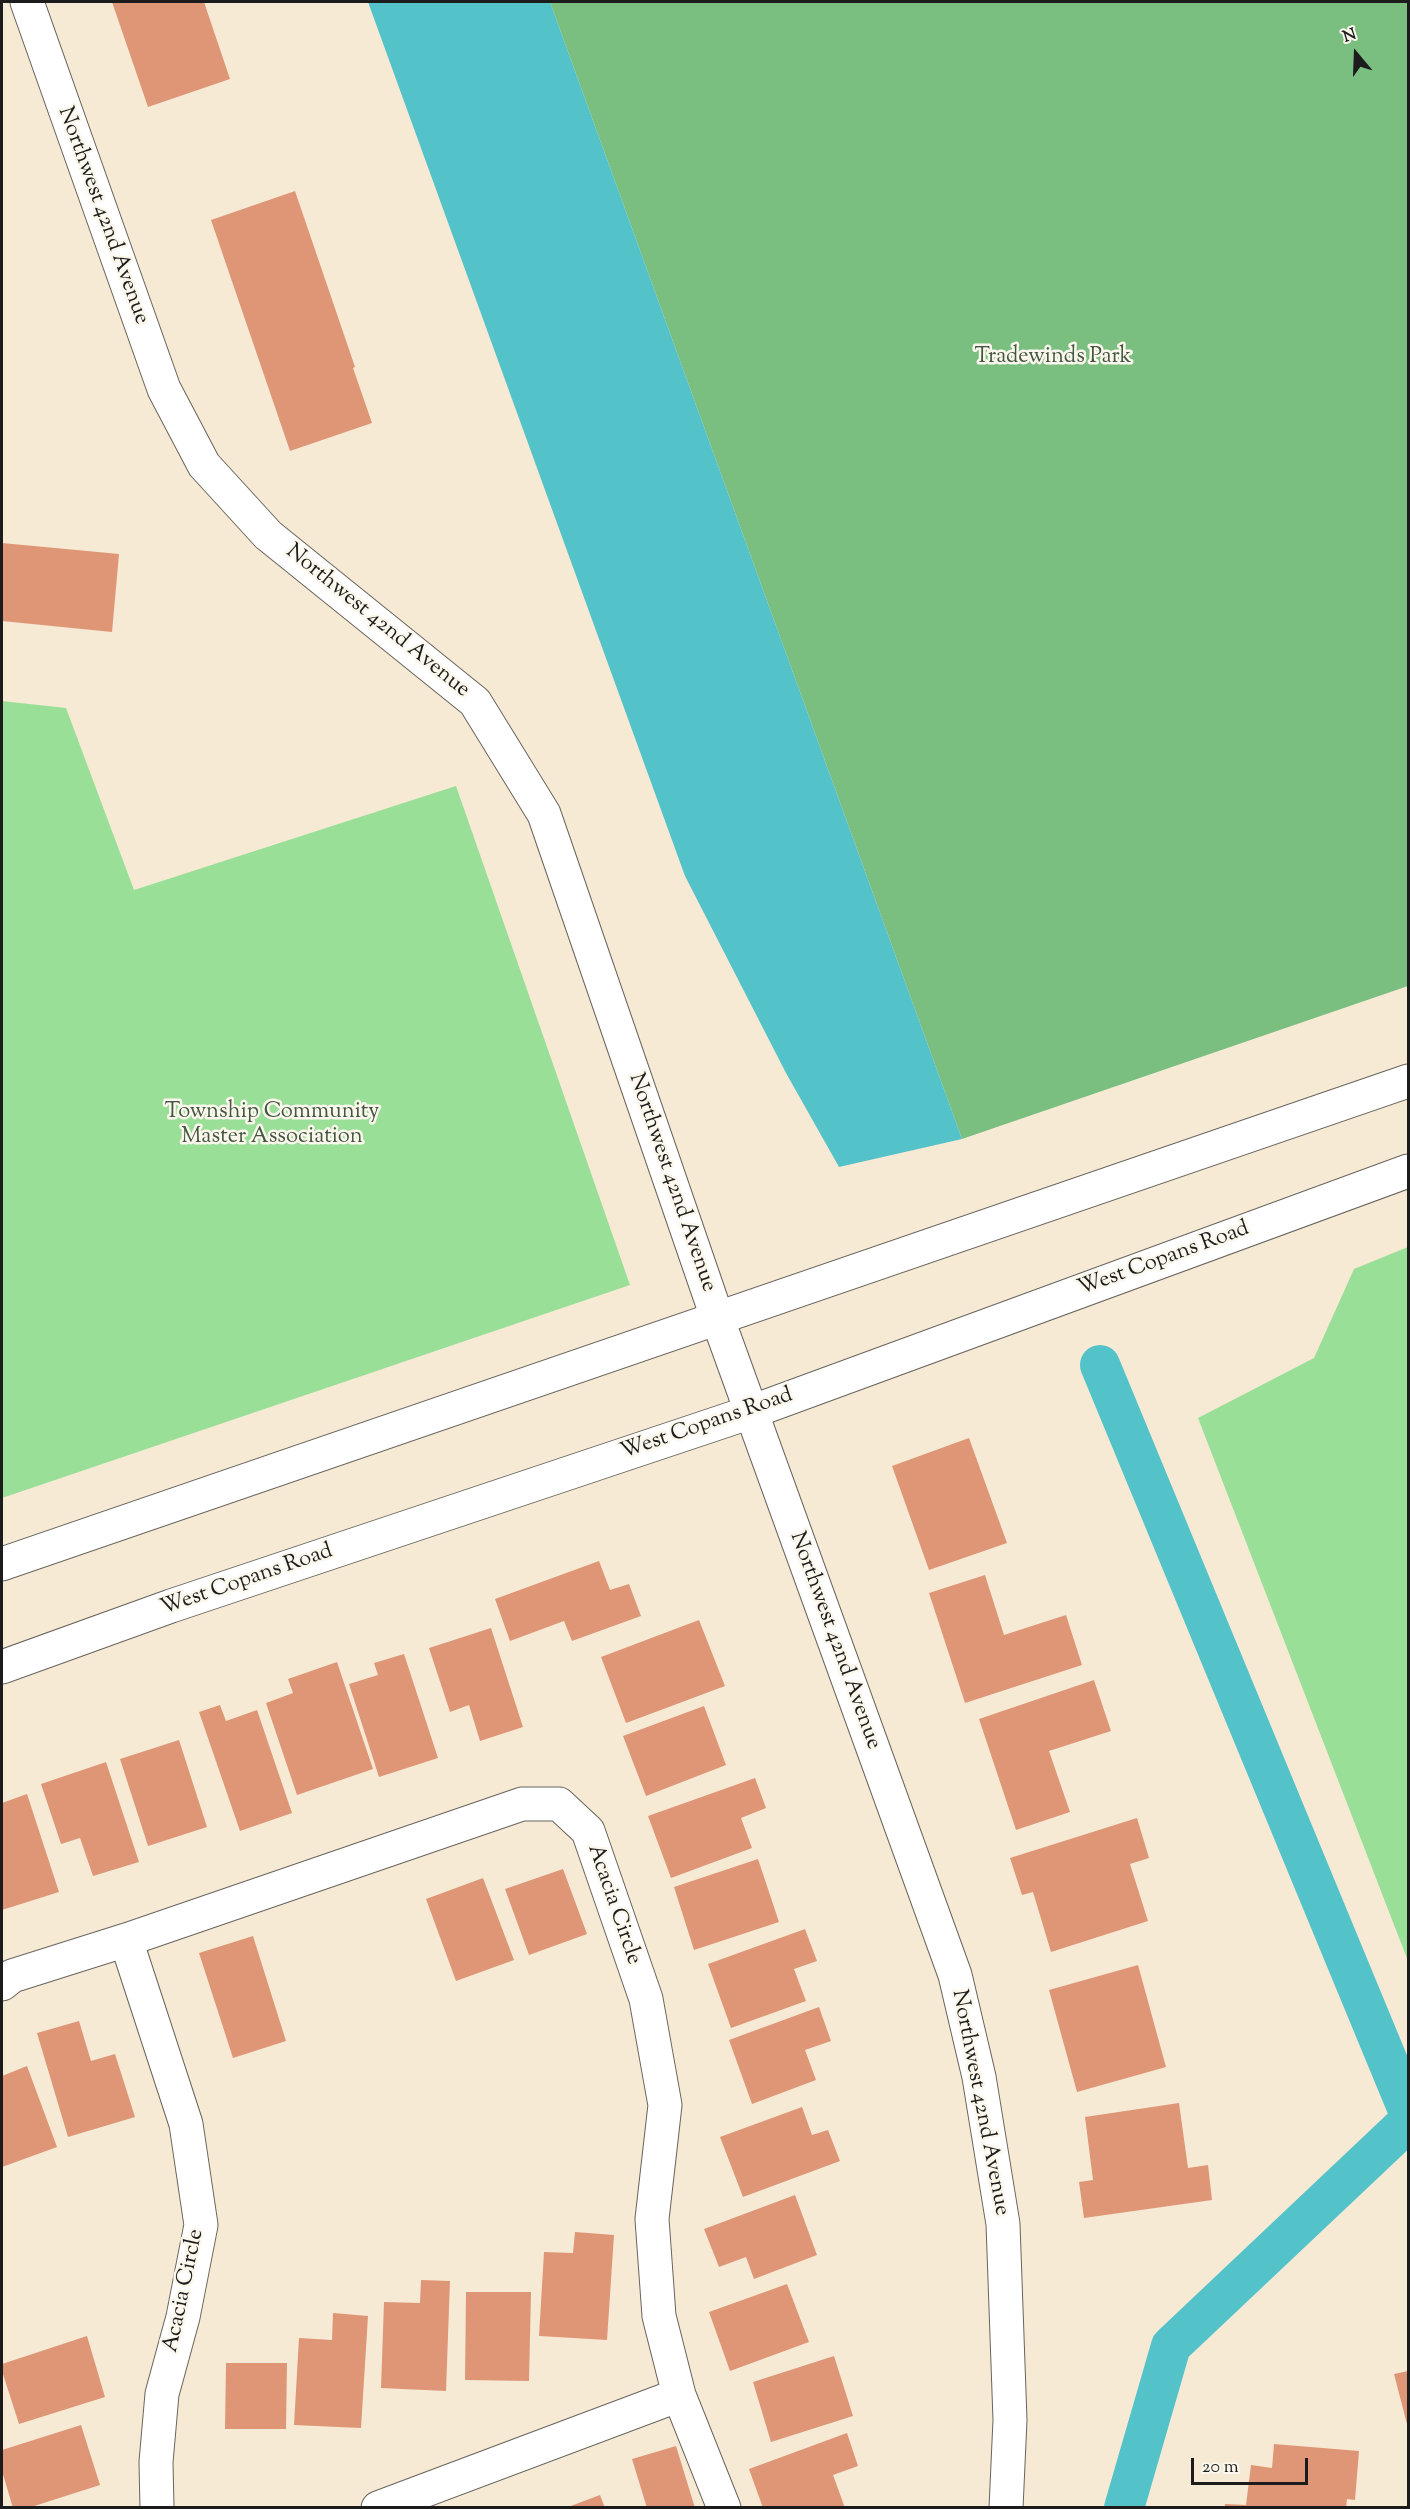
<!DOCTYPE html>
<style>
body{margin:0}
#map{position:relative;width:1410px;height:2509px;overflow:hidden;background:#f6ead5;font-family:"Sorts Mill Goudy",serif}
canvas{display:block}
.frame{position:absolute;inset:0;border:3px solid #1c1c1c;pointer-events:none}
.north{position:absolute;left:1326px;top:24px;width:60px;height:60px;-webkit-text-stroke:4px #fbf7ec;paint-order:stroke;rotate:341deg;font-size:16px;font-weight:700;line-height:24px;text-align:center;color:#1c1c1c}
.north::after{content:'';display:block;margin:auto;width:21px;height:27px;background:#1c1c1c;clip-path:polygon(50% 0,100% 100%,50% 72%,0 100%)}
.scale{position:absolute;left:1191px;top:2458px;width:117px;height:27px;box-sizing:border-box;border:3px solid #1c1c1c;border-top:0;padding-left:8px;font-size:18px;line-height:21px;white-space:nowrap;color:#1c1c1c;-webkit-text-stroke:4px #fbf7ec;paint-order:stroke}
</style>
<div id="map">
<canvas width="1410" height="2509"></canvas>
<div class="frame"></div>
<div class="north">N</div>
<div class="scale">20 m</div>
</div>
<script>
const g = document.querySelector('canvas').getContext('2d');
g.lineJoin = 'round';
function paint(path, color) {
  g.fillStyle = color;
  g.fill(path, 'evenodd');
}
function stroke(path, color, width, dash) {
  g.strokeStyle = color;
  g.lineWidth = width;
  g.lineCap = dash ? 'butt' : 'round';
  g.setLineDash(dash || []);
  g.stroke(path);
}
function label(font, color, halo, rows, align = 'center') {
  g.font = font + ' "Sorts Mill Goudy",serif';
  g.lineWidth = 5;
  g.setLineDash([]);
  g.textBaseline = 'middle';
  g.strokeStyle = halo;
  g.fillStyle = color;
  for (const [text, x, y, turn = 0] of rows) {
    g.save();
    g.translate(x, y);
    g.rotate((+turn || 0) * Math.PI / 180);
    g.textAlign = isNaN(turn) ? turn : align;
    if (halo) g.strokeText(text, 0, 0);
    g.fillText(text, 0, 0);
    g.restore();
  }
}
paint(new Path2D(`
 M2 701 66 708 134 890 456 786 630 1285 2 1498Z
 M1408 1247V1961L1198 1418 1314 1358 1354 1269Z`), '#99df98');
paint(new Path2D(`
 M550 2H1408V986L962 1139Z`), '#7abe80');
paint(new Path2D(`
 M368 2H550L962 1139 839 1167 786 1073 685 876Z`), '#54c2c9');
stroke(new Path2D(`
 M1100 1365 1408 2110
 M1124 2508 1171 2346 1408 2122`), '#54c2c9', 40);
paint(new Path2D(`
 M112 2H204L230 79 148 107Z
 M295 191 355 367 353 368 372 423 290 451 211 220Z
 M2 543 119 554 112 632 2 621Z
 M969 1438 1007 1543 929 1570 892 1466Z
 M599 1561 610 1590 629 1584 641 1616 572 1641 564 1621 510 1641 495 1599Z
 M985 1575 1004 1635 1066 1615 1082 1665 965 1703 929 1593Z
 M699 1620 725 1686 626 1723 601 1657Z
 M491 1628 523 1727 480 1741 469 1705 450 1712 429 1648Z
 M404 1654 438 1758 379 1777 349 1684 378 1675 374 1663Z
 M337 1662 373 1769 297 1795 266 1703 293 1693 288 1679Z
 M1094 1680 1111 1731 1049 1751 1070 1812 1016 1830 979 1719Z
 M220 1705 226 1721 257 1710 292 1813 240 1831 199 1712Z
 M704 1706 726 1765 646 1796 623 1736Z
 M179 1740 207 1827 148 1846 120 1759Z
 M106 1762 139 1862 93 1876 80 1838 61 1844 41 1784Z
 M755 1778 766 1808 741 1818 752 1848 671 1878 648 1816Z
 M27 1794 59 1892 2 1910V1803Z
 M1137 1818 1149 1858 1130 1864 1148 1921 1051 1952 1033 1892 1022 1895 1010 1858Z
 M758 1859 779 1922 694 1950 674 1887Z
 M563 1869 587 1934 529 1955 505 1889Z
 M483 1878 514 1960 456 1981 426 1899Z
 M805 1929 817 1961 794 1969 806 2001 731 2028 708 1964Z
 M253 1936 286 2041 233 2058 199 1953Z
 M1138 1965 1166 2067 1077 2092 1049 1990Z
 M819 2007 831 2041 805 2050 816 2080 752 2104 729 2040Z
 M79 2021 91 2061 115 2054 135 2117 68 2137 37 2033Z
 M27 2066 57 2147 2 2167V2076Z
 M1179 2103 1188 2168 1208 2165 1212 2200 1084 2218 1079 2182 1093 2180 1085 2117Z
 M802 2107 812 2135 828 2130 840 2161 743 2197 720 2137Z
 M795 2195 817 2255 754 2279 746 2257 719 2267 704 2229Z
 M575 2232 614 2235 607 2340 539 2336 544 2252 573 2253Z
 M421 2280 450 2281 446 2391 381 2388 384 2302 420 2303Z
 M787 2284 809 2342 730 2371 709 2312Z
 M466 2292H531L529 2381 465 2380Z
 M333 2313 368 2316 361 2428 294 2425 299 2338 332 2340Z
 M87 2336 105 2397 19 2424 2 2371V2364Z
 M834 2356 853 2416 771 2442 753 2382Z
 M226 2363H287L286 2429H225Z
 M1408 2371V2428L1394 2374Z
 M81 2425 100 2485 28 2508H13L2 2471V2450Z
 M847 2433 858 2466 833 2475 845 2508H763L749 2469Z
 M1274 2444 1359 2451 1355 2500 1347 2499 1346 2508H1225V2504L1246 2505 1251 2465 1272 2468Z
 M676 2446 695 2508H647L632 2459Z
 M600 2495 605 2508H568V2507Z`), '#df9677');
const minor = new Path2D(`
 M27 2 164 389 204 465 268 535 475 702 544 814 717 1317 955 1975 979 2077 1003 2224 1010 2420 1006 2508
 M126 1940 186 2124 201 2225 183 2317 162 2394 156 2462 157 2508
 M2 1984 12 1976 126 1940 522 1804H559L588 1831 646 1999 665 2105 652 2219 659 2316 679 2395 724 2508
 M378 2508 679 2395`);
const major = new Path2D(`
 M2 1564 1408 1081
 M2 1667 171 1606 751 1412 1408 1171`);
stroke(minor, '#68645d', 35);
stroke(major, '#68645d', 35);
stroke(minor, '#fff', 33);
stroke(major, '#fff', 33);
label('22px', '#1c1c1c', '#fbf7ec', [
 ["Northwest 42nd Avenue",102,216,70],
 ["Northwest 42nd Avenue",377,622,39],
 ["Northwest 42nd Avenue",671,1183,71],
 ["West Copans Road",1164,1260,-20],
 ["West Copans Road",707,1425,-19],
 ["West Copans Road",247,1581,-19],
 ["Northwest 42nd Avenue",834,1641,70],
 ["Acacia Circle",613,1905,71],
 ["Northwest 42nd Avenue",979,2103,79],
 ["Acacia Circle",185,2291,-78]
]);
label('22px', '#425641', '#fbf7ec', [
 ["Tradewinds Park",1053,358],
 ["Township Community",272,1113],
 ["Master Association",272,1138]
]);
</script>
